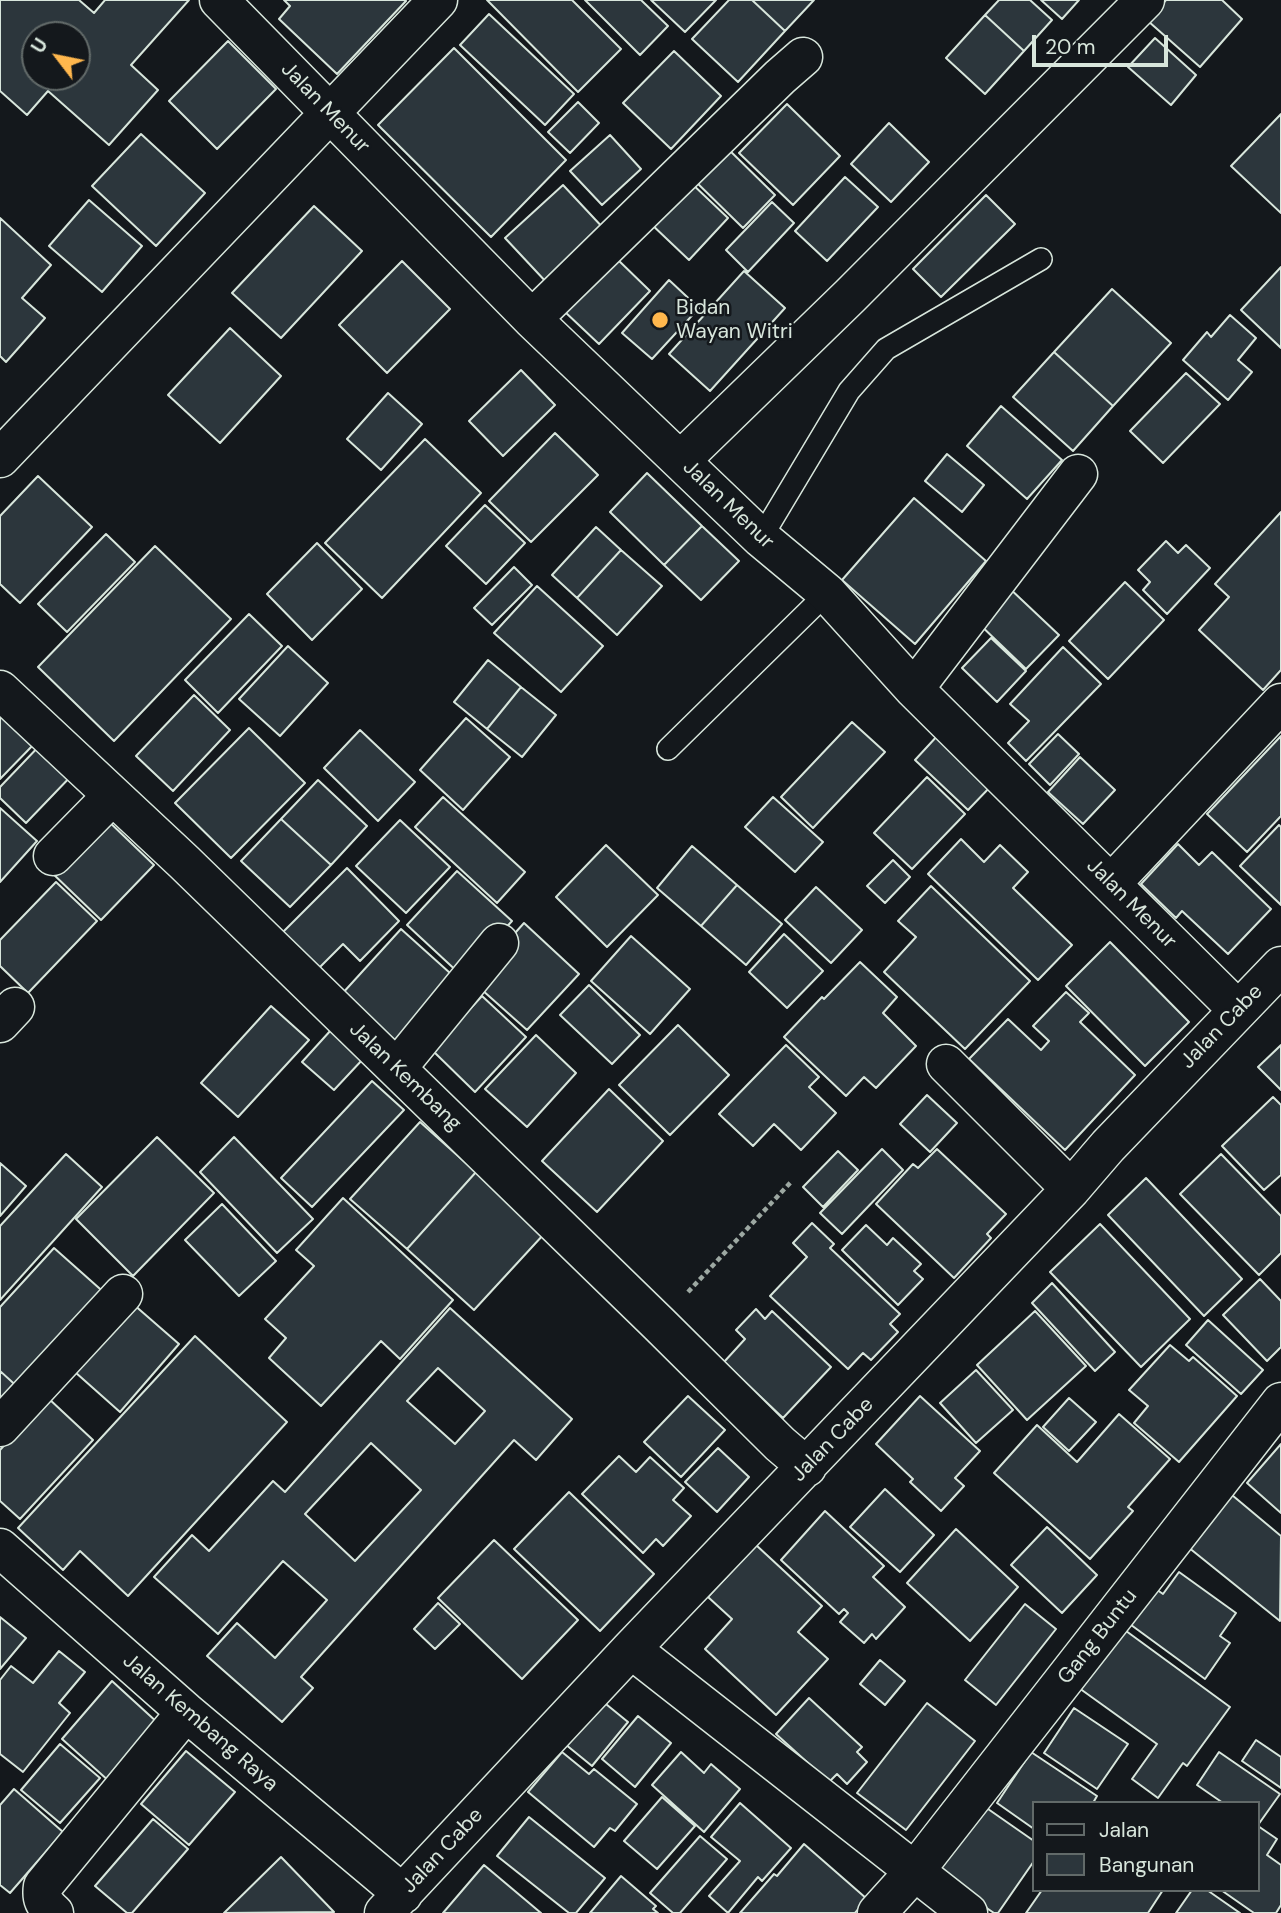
<!DOCTYPE html>
<style>
body{margin:0}
#map{position:relative;width:1281px;height:1913px;overflow:hidden;background:#14181c;font-family:"DM Sans",sans-serif}
canvas{display:block}
.legend{position:absolute;left:1032px;top:1801px;width:228px;height:91px;box-sizing:border-box;background:#14181c;border:2px solid #626a69;margin:0;padding:9px 12px;list-style:none;font-size:21px;color:#d8e6dc}
.legend li{display:flex;align-items:center;gap:14px;height:35px}
.legend b{width:35px;border:2px solid #626a69}
.north{position:absolute;left:21px;top:21px;width:70px;height:70px;box-sizing:border-box;background:#14181c;border:2px solid #626a69;border-radius:50%;rotate:302deg;font-size:19px;font-weight:700;line-height:28px;text-align:center;color:#d8e6dc}
.north::after{content:'';display:block;margin:auto;width:24px;height:32px;background:#ffb74d;clip-path:polygon(50% 0,100% 100%,50% 72%,0 100%)}
.scale{position:absolute;left:1032px;top:35px;width:136px;height:32px;box-sizing:border-box;border:4px solid #d8e6dc;border-top:0;padding-left:9px;font-size:21px;line-height:24px;white-space:nowrap;color:#d8e6dc;-webkit-text-stroke:5px #14181c;paint-order:stroke}
</style>
<div id="map">
<canvas width="1281" height="1913"></canvas>
<ul class="legend">
<li><b style="height:9px;background:#14181c"></b>Jalan</li>
<li><b style="height:19px;background:#2c363c"></b>Bangunan</li>
</ul>
<div class="north">U</div>
<div class="scale">20 m</div>
</div>
<script>
const g = document.querySelector('canvas').getContext('2d');
g.lineJoin = 'round';
function paint(path, color) {
  g.fillStyle = color;
  g.fill(path, 'evenodd');
}
function stroke(path, color, width, dash) {
  g.strokeStyle = color;
  g.lineWidth = width;
  g.lineCap = dash ? 'butt' : 'round';
  g.setLineDash(dash || []);
  g.stroke(path);
}
function label(font, color, halo, rows, align = 'center') {
  g.font = font + ' "DM Sans",sans-serif';
  g.lineWidth = 5;
  g.setLineDash([]);
  g.textBaseline = 'middle';
  g.strokeStyle = halo;
  g.fillStyle = color;
  for (const [text, x, y, turn = 0] of rows) {
    g.save();
    g.translate(x, y);
    g.rotate((+turn || 0) * Math.PI / 180);
    g.textAlign = isNaN(turn) ? turn : align;
    if (halo) g.strokeText(text, 0, 0);
    g.fillText(text, 0, 0);
    g.restore();
  }
}
const building = new Path2D(`
 M0 0H79L94 13 105 0H189L131 65 158 90 109 145 48 91 27 115 0 91ZM35 35H77V77H35Z
 M284 0H404L406 1 337 74 279 19 290 6Z
 M487 0H572L621 49 578 92Z
 M585 0H641L668 26 640 55Z
 M651 0H716L685 32Z
 M729 0H752L785 31 738 82 692 39Z
 M752 0H814L785 31Z
 M999 0H1030L1052 20 1024 51 985 15Z
 M1041 0H1079L1062 19Z
 M1166 0H1222L1242 19 1200 67 1148 21Z
 M489 14 574 94 545 125 460 45Z
 M985 15 1024 51 985 94 946 58Z
 M1155 38 1196 75 1171 105 1128 67Z
 M228 41 276 89 217 149 169 101Z
 M454 48 566 160 491 237 378 125Z
 M674 51 721 96 671 149 623 103Z
 M578 102 599 123 570 153 548 132Z
 M787 104 840 156 793 205 739 153Z
 M1281 114V213L1231 166Z
 M889 123 929 162 891 202 851 164Z
 M141 134 205 193 156 246 92 186Z
 M610 135 641 169 602 205 570 171Z
 M722 143 775 195 743 228 690 176Z
 M845 177 878 207 827 261 795 231Z
 M689 181 728 218 689 260 649 222Z
 M563 185 606 231 548 284 505 238Z
 M986 195 1015 224 941 297 913 269Z
 M89 200 142 246 102 292 49 246Z
 M772 202 794 223 748 272 726 250Z
 M314 206 362 251 281 338 232 293Z
 M0 218 51 265 22 298 45 318 6 362 0 356Z
 M615 257 650 291 599 344 564 311Z
 M402 261 450 309 387 373 339 325Z
 M1281 267V348L1241 310Z
 M744 271 785 308 710 391 669 354Z
 M669 280 699 308 652 359 622 333Z
 M1112 289 1171 343 1113 406 1054 352Z
 M1230 315 1256 338 1238 360 1252 372 1228 400 1183 360 1207 332 1211 337Z
 M230 328 281 376 220 443 168 395Z
 M1054 352 1113 406 1073 451 1013 397Z
 M521 370 555 405 503 456 469 421Z
 M1186 373 1220 404 1163 463 1130 431Z
 M388 393 422 424 381 470 347 439Z
 M1001 406 1062 460 1027 499 967 446Z
 M555 433 598 475 531 542 489 501Z
 M425 439 481 493 382 598 325 543Z
 M947 454 984 485 962 512 925 481Z
 M647 473 702 526 664 565 610 512Z
 M38 476 92 527 20 603 0 584V516Z
 M914 498 986 561 915 644 842 580Z
 M485 505 525 543 486 584 446 546Z
 M1281 512V670L1263 690 1199 630 1229 597 1215 584Z
 M702 526 739 561 701 600 664 565Z
 M596 527 621 550 577 598 552 575Z
 M106 534 135 562 67 632 38 604Z
 M1166 541 1178 553 1186 545 1210 568 1167 614 1143 590 1150 582 1138 570Z
 M317 543 362 589 312 640 267 594Z
 M155 546 231 619 114 741 38 667Z
 M621 550 662 586 617 635 577 598Z
 M514 567 532 585 492 625 474 608Z
 M1125 582 1164 620 1108 679 1069 641Z
 M1006 585 1059 635 1026 669 974 619Z
 M537 586 603 646 561 692 494 633Z
 M249 614 282 646 218 713 185 680Z
 M991 638 1026 671 997 702 962 668Z
 M288 646 328 683 280 736 239 699Z
 M1063 647 1101 684 1026 761 1008 743 1029 721 1010 704Z
 M488 660 521 687 487 729 454 702Z
 M521 687 556 715 522 757 487 729Z
 M194 695 230 730 173 791 136 756Z
 M0 704 37 741 0 779Z
 M466 718 510 757 463 810 420 770Z
 M852 722 885 752 813 828 781 797Z
 M249 728 305 783 231 858 175 803Z
 M360 730 415 782 378 821 324 768Z
 M939 734 992 785 968 810 915 760Z
 M1058 734 1079 754 1050 785 1029 764Z
 M1281 736V816L1247 852 1207 814Z
 M43 742 75 772 26 823 0 798V787Z
 M1080 757 1115 790 1083 824 1048 792Z
 M927 777 965 814 912 869 874 833Z
 M318 780 367 826 331 865 281 819Z
 M443 797 525 872 497 903 415 827Z
 M773 797 823 842 795 872 745 827Z
 M0 808 37 841 0 882Z
 M103 816 154 865 101 920 50 871Z
 M281 819 331 865 290 907 241 861Z
 M400 820 450 867 406 913 356 866Z
 M1279 825 1281 827V905L1240 866Z
 M961 839 984 862 1000 845 1028 872 1013 888 1072 945 1038 980 928 874Z
 M1178 844 1199 865 1212 852 1271 909 1228 954 1182 911 1176 918 1141 884Z
 M606 845 658 895 607 947 556 897Z
 M692 846 737 885 701 926 657 888Z
 M893 860 910 877 885 903 867 886Z
 M347 868 399 921 360 961 343 944 315 972 279 936Z
 M457 871 512 921 462 976 407 925Z
 M56 882 97 921 28 993 0 966V940Z
 M737 885 782 924 746 965 701 926Z
 M931 886 1030 981 965 1049 884 972 916 937 898 921Z
 M816 887 862 930 831 963 785 920Z
 M524 923 579 974 527 1030 472 981Z
 M401 929 460 982 400 1048 341 995Z
 M784 934 823 971 787 1008 749 972Z
 M631 936 690 989 650 1034 591 981Z
 M1110 942 1189 1022 1145 1066 1066 986Z
 M860 962 897 997 883 1013 916 1046 876 1088 864 1077 846 1096 784 1037 822 997 824 999Z
 M589 985 640 1035 612 1064 560 1015Z
 M1066 992 1089 1013 1080 1022 1135 1075 1065 1150 969 1059 1008 1019 1041 1050 1049 1041 1033 1026Z
 M482 996 526 1037 475 1092 432 1050Z
 M271 1006 309 1040 238 1117 201 1083Z
 M678 1025 729 1075 670 1135 619 1085Z
 M331 1030 363 1059 334 1090 302 1062Z
 M536 1035 576 1073 527 1127 485 1089Z
 M786 1045 819 1077 809 1087 836 1113 801 1150 774 1124 753 1146 719 1114Z
 M1281 1045V1090L1258 1067Z
 M372 1081 404 1110 312 1207 281 1178Z
 M609 1089 663 1141 597 1212 542 1161Z
 M927 1095 957 1123 930 1152 900 1124Z
 M1273 1097 1281 1105V1175L1264 1190 1222 1146Z
 M420 1122 476 1172 407 1249 350 1199Z
 M157 1137 214 1193 133 1276 76 1219Z
 M234 1137 313 1219 277 1253 200 1172Z
 M882 1149 903 1170 842 1234 820 1213Z
 M937 1149 1006 1214 987 1234 991 1238 954 1278 876 1204 913 1164 918 1168Z
 M838 1151 858 1170 823 1207 803 1187Z
 M66 1154 102 1187 0 1300V1226Z
 M1221 1154 1281 1216V1253L1259 1275 1180 1194Z
 M0 1163 26 1186 0 1216Z
 M476 1172 544 1234 474 1310 407 1249Z
 M1146 1178 1242 1279 1204 1316 1108 1215Z
 M343 1198 453 1300 400 1359 381 1341 321 1406 269 1358 286 1338 265 1319 314 1266 296 1250Z
 M222 1204 276 1261 239 1296 185 1240Z
 M812 1223 834 1244 830 1248 900 1314 890 1324 898 1332 871 1360 863 1353 848 1369 770 1296 807 1257 793 1243Z
 M1100 1224 1190 1319 1141 1367 1050 1272Z
 M866 1225 887 1245 893 1238 921 1264 914 1271 923 1279 898 1305 842 1250Z
 M54 1248 108 1296 22 1391 0 1371V1307Z
 M1260 1279 1281 1301V1347L1267 1361 1223 1315Z
 M1052 1283 1115 1352 1095 1371 1032 1303Z
 M125 1297 179 1344 120 1412 66 1364Z
 M450 1308 572 1419 536 1460 514 1440 301 1677 313 1688 282 1722 207 1656 237 1623 275 1658 327 1600 283 1561 218 1634 154 1577 192 1535 209 1551 273 1481 285 1492ZM438 1368 485 1411 455 1444 407 1401ZM371 1443 421 1490 355 1561 305 1514Z
 M756 1309 765 1319 772 1311 831 1367 783 1418 724 1362 745 1339 736 1330Z
 M1035 1311 1086 1366 1027 1420 977 1365Z
 M1208 1320 1263 1370 1241 1394 1186 1345Z
 M195 1336 287 1422 128 1596 80 1551 63 1570 18 1528Z
 M1170 1345 1189 1361 1193 1357 1237 1396 1179 1462 1134 1423 1148 1406 1129 1390Z
 M976 1370 1013 1410 976 1443 940 1403Z
 M0 1371 22 1391 0 1415Z
 M688 1396 725 1430 681 1477 644 1442Z
 M920 1396 980 1451 955 1478 964 1486 941 1511 910 1482 913 1479 876 1444Z
 M48 1398 93 1440 20 1519 0 1501V1450Z
 M1069 1398 1096 1422 1069 1451 1043 1427Z
 M1119 1414 1170 1459 1128 1507 1133 1511 1090 1559 994 1473 1037 1425 1077 1462Z
 M1281 1444V1513L1247 1483Z
 M718 1448 749 1477 717 1512 685 1482Z
 M619 1456 636 1472 650 1457 684 1488 673 1500 691 1516 663 1546 656 1539 643 1553 582 1494Z
 M885 1489 934 1535 900 1572 850 1527Z
 M1226 1490 1281 1536 1280 1621 1183 1543Z
 M569 1492 654 1574 600 1631 514 1549Z
 M825 1511 884 1566 873 1577 905 1607 876 1639 872 1634 864 1643 840 1622 848 1613 844 1609 839 1614 781 1560Z
 M1047 1527 1097 1575 1062 1613 1011 1565Z
 M956 1529 1018 1587 970 1641 907 1583Z
 M494 1540 578 1620 522 1679 438 1598Z
 M756 1545 822 1606 798 1632 828 1659 776 1715 705 1649 732 1619 708 1597Z
 M1179 1572 1236 1613 1220 1636 1230 1643 1205 1679 1127 1622 1153 1587 1163 1594Z
 M438 1603 460 1624 435 1649 414 1629Z
 M1025 1604 1056 1629 996 1705 965 1680Z
 M0 1617 26 1638 0 1669Z
 M1122 1628 1230 1707 1187 1766 1183 1763 1158 1798 1132 1779 1157 1744 1079 1688Z
 M59 1651 85 1672 59 1703 70 1713 23 1772 0 1754V1680L11 1666 33 1683Z
 M880 1660 905 1681 885 1705 860 1684Z
 M112 1681 159 1724 110 1782 62 1739Z
 M809 1698 862 1747 857 1752 867 1762 847 1784 837 1774 829 1782 776 1734Z
 M601 1700 628 1722 592 1766 565 1744Z
 M927 1703 975 1741 906 1830 857 1793Z
 M1074 1708 1128 1744 1097 1789 1044 1753Z
 M638 1716 671 1743 635 1787 602 1759Z
 M1256 1740 1281 1757V1788L1242 1761Z
 M60 1744 100 1778 60 1823 21 1790Z
 M186 1751 235 1792 189 1845 141 1804Z
 M562 1752 589 1774 594 1769 637 1804 615 1831 610 1828 594 1847 528 1792Z
 M681 1752 704 1773 711 1764 740 1789 704 1832 652 1785Z
 M1031 1752 1097 1796 1093 1803H1034V1829L997 1803Z
 M1219 1752 1280 1794 1258 1825V1803H1223L1197 1785Z
 M14 1789 63 1832 10 1893 0 1885V1805Z
 M662 1797 695 1826 657 1869 624 1841Z
 M978 1802 1034 1841V1861L998 1913H994L931 1870Z
 M740 1803 791 1848 762 1881 758 1877 728 1913 709 1896 740 1861 711 1837Z
 M529 1817 605 1878 576 1913H569L497 1856Z
 M153 1819 188 1849 132 1913H127L95 1886Z
 M1258 1826 1277 1839 1267 1855 1281 1865V1905L1276 1913H1254L1221 1890H1258Z
 M700 1836 727 1859 680 1913H673L650 1893Z
 M804 1844 867 1899 855 1913H740L774 1874 777 1876Z
 M281 1857 334 1912 224 1913Z
 M484 1865 541 1913H443Z
 M621 1876 656 1906 653 1909 658 1913H590Z
 M1042 1890H1163L1148 1913H1026Z
 M1192 1890H1207L1240 1913H1176Z`);
paint(building, '#2c363c');
stroke(building, '#d8e6dc', 2);
const lane = new Path2D(`
 M761 538 849 391 886 349 1041 259
 M668 749 827 593`);
const street = new Path2D(`
 M219 0 532 319 761 538 827 593 914 689 1238 1010
 M532 319 780 77 803 57
 M0 458 438 0
 M681 460 850 296 1145 0
 M914 689 1078 474
 M0 690 184 862 659 1324 780 1444 807 1467
 M53 856 112 796
 M1111 884 1281 703
 M0 1023 15 1007
 M946 1064 1071 1189
 M397 1068 499 943
 M0 1427 123 1294
 M0 1548 186 1712 403 1894
 M631 1649 968 1913
 M54 1913C44 1904 41 1899 43 1886L186 1712
 M384 1913 631 1649 1071 1189 1108 1146 1281 966
 M877 1913 914 1872 1281 1402`);
stroke(lane, '#d8e6dc', 24);
stroke(street, '#d8e6dc', 41);
stroke(new Path2D(`
 M688 1292 791 1182`), '#9da8a2', 4.5, [5, 3.5]);
stroke(lane, '#14181c', 21);
stroke(street, '#14181c', 38);
for (const [x, y, r, color] of [
 [660,320,9,"#ffb74d"]
]) {
  const dot = new Path2D();
  dot.arc(x, y, r, 0, 2 * Math.PI);
  g.fillStyle = color;
  g.fill(dot);
  stroke(dot, '#14181c', 2.5);
}
label('21px', '#d8e6dc', '#14181c', [
 ["Jalan Menur",325,108,46],
 ["Jalan Menur",728,505,44],
 ["Jalan Menur",1131,904,45],
 ["Jalan Cabe",1222,1027,-46],
 ["Jalan Kembang",405,1077,44],
 ["Jalan Cabe",833,1440,-46],
 ["Gang Buntu",1098,1637,-52],
 ["Jalan Kembang Raya",200,1723,41],
 ["Jalan Cabe",443,1851,-47]
]);
label('21px', '#d8e6dc', '#14181c', [
 ["Bidan",676,308],
 ["Wayan Witri",676,332]
], 'left');
</script>
